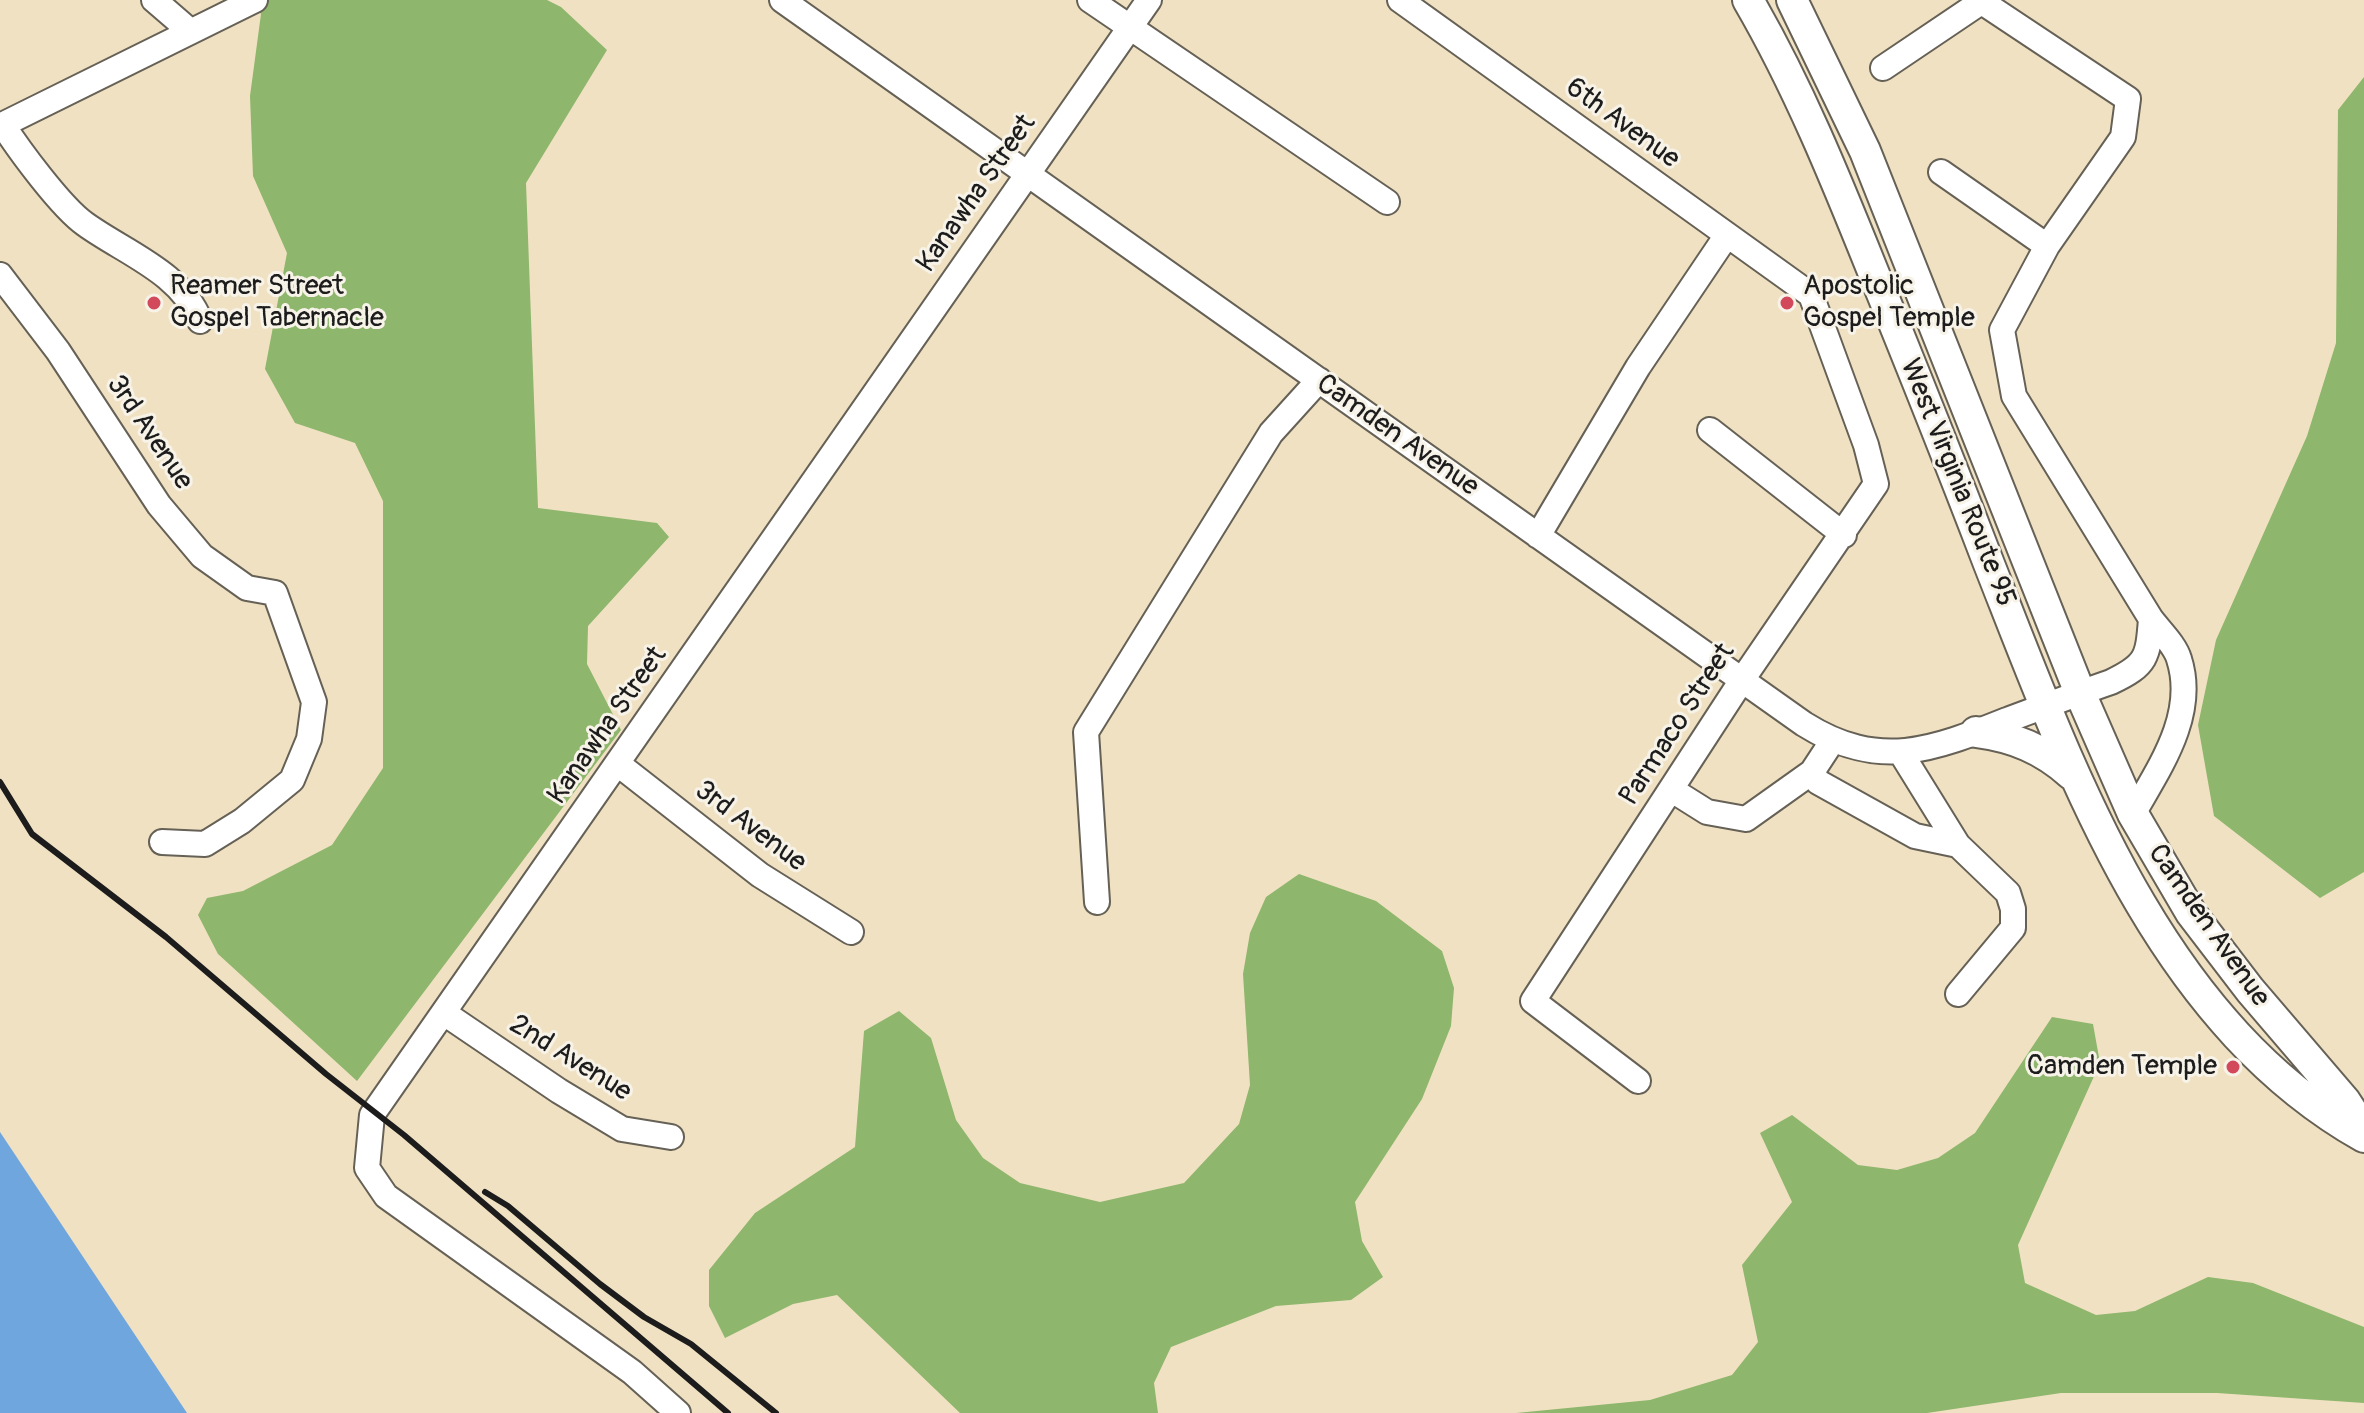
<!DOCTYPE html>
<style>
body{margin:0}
canvas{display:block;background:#f0e1c2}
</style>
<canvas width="2364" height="1413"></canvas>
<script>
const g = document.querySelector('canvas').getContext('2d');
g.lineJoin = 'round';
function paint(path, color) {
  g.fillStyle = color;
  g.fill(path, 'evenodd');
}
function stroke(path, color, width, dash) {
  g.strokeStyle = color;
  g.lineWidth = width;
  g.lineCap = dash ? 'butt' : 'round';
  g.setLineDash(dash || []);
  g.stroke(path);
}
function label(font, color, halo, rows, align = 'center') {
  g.font = font + ' Pangolin,sans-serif';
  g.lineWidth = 6;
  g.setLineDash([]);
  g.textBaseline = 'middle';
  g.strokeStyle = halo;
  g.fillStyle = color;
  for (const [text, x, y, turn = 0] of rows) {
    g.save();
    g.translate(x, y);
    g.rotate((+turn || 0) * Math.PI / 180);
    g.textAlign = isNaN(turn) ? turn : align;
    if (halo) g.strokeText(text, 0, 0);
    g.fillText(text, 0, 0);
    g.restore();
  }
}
paint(new Path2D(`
 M252 0H547L561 7 607 50 526 183 538 508 657 523 669 537 588 626 587 664 621 730 357 1081 218 954 198 915 207 898 243 891 332 845 383 768V501L355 443 295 423 265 369 287 253 253 176 250 96 261 14Z
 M2364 77V872L2320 898 2214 816 2198 725 2216 640 2307 436 2336 343 2338 110Z
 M1299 874 1376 901 1442 951 1454 988 1451 1026 1422 1099 1355 1202 1362 1241 1383 1277 1351 1300 1276 1306 1171 1347 1154 1383 1158 1413H960L837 1295 793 1304 725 1338 709 1306V1270L755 1213 855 1147 864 1031 899 1011 931 1038 956 1120 983 1158 1020 1183 1100 1202 1184 1183 1239 1124 1250 1085 1243 974 1250 933 1266 897Z
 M2052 1017 2093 1024 2100 1063 2018 1245 2025 1283 2096 1315 2135 1311 2208 1277 2253 1283 2364 1327V1403L2217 1393H2061L1927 1413H1516L1650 1400 1732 1375 1758 1342 1742 1265 1792 1202 1760 1133 1792 1115 1858 1165 1897 1170 1938 1158 1975 1133Z`), '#8eb66c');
paint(new Path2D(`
 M0 1132 187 1413H0Z`), '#70a6de');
const minor = new Path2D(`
 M154 0 190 31
 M782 0 1804 724C1879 771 1932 750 2007 720 2042 707 2076 694 2111 682 2147 665 2148 657 2151 619L2014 396 2002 330 2047 246 2123 137 2128 99 1979 0
 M1090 0 1387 202
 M1400 0 1811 295 1866 445 1876 484 1742 680 1533 1001 1638 1081
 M1883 68 1981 2
 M3 125C19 150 61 207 85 224 125 253 181 272 200 321
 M0 126 255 0
 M1941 172 2047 246
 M0 275 58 351 159 505 202 556 247 588 275 593 314 702 309 739 292 780 242 821 205 844 162 842
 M1710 430 1844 535
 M1538 536 1638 367 1727 235
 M1833 740 1812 772 1818 782 1915 836 1958 845
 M1901 753 1958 845 2008 893 2013 909V928L1958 994
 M618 764 760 875 851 932
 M1672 790 1707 812 1746 819 1812 772
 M2133 814C2159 768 2197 715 2179 659 2175 645 2160 631 2151 619
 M1097 902 1086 732 1271 433 1319 380
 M444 1013 559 1091 622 1129 671 1137
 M678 1413 632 1372 386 1196 367 1168 372 1115 1149 0`);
const major = new Path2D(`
 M1748 0C1798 86 1835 177 1872 269 1912 367 1951 465 1989 564 2071 772 2157 1020 2364 1137
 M1792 0 1865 151 2080 693 2133 814 2191 913 2250 990 2345 1101 2364 1130
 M1976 732C2014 737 2043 749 2071 774`);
stroke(minor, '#666156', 28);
stroke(major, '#666156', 34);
stroke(minor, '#fff', 24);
stroke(major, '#fff', 30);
stroke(new Path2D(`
 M0 782 32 834 166 937 326 1074 404 1135 728 1413
 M485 1192 508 1206 600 1284 644 1317 691 1344 776 1413`), '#1c1c1c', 6);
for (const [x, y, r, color] of [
 [154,303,8,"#d1495b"],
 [1787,303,8,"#d1495b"],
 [2233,1067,8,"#d1495b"]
]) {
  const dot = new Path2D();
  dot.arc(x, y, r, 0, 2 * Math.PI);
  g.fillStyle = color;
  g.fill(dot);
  stroke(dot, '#f7f3e8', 3);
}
label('28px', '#1c1c1c', '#f7f3e8', [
 ["6th Avenue",1622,124,36],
 ["Kanawha Street",977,194,-55],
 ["3rd Avenue",149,433,56],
 ["Camden Avenue",1397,436,35],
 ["West Virginia Route 95",1957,483,68],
 ["Parmaco Street",1678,725,-57],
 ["Kanawha Street",608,726,-55],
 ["3rd Avenue",750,827,37],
 ["Camden Avenue",2208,926,55],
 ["2nd Avenue",570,1059,32]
]);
label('28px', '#1c1c1c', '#f7f3e8', [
 ["Reamer Street",170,287],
 ["Gospel Tabernacle",170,319],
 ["Apostolic",1803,287],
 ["Gospel Temple",1803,319],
 ["Camden Temple",2217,1067,"right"]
], 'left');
</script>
